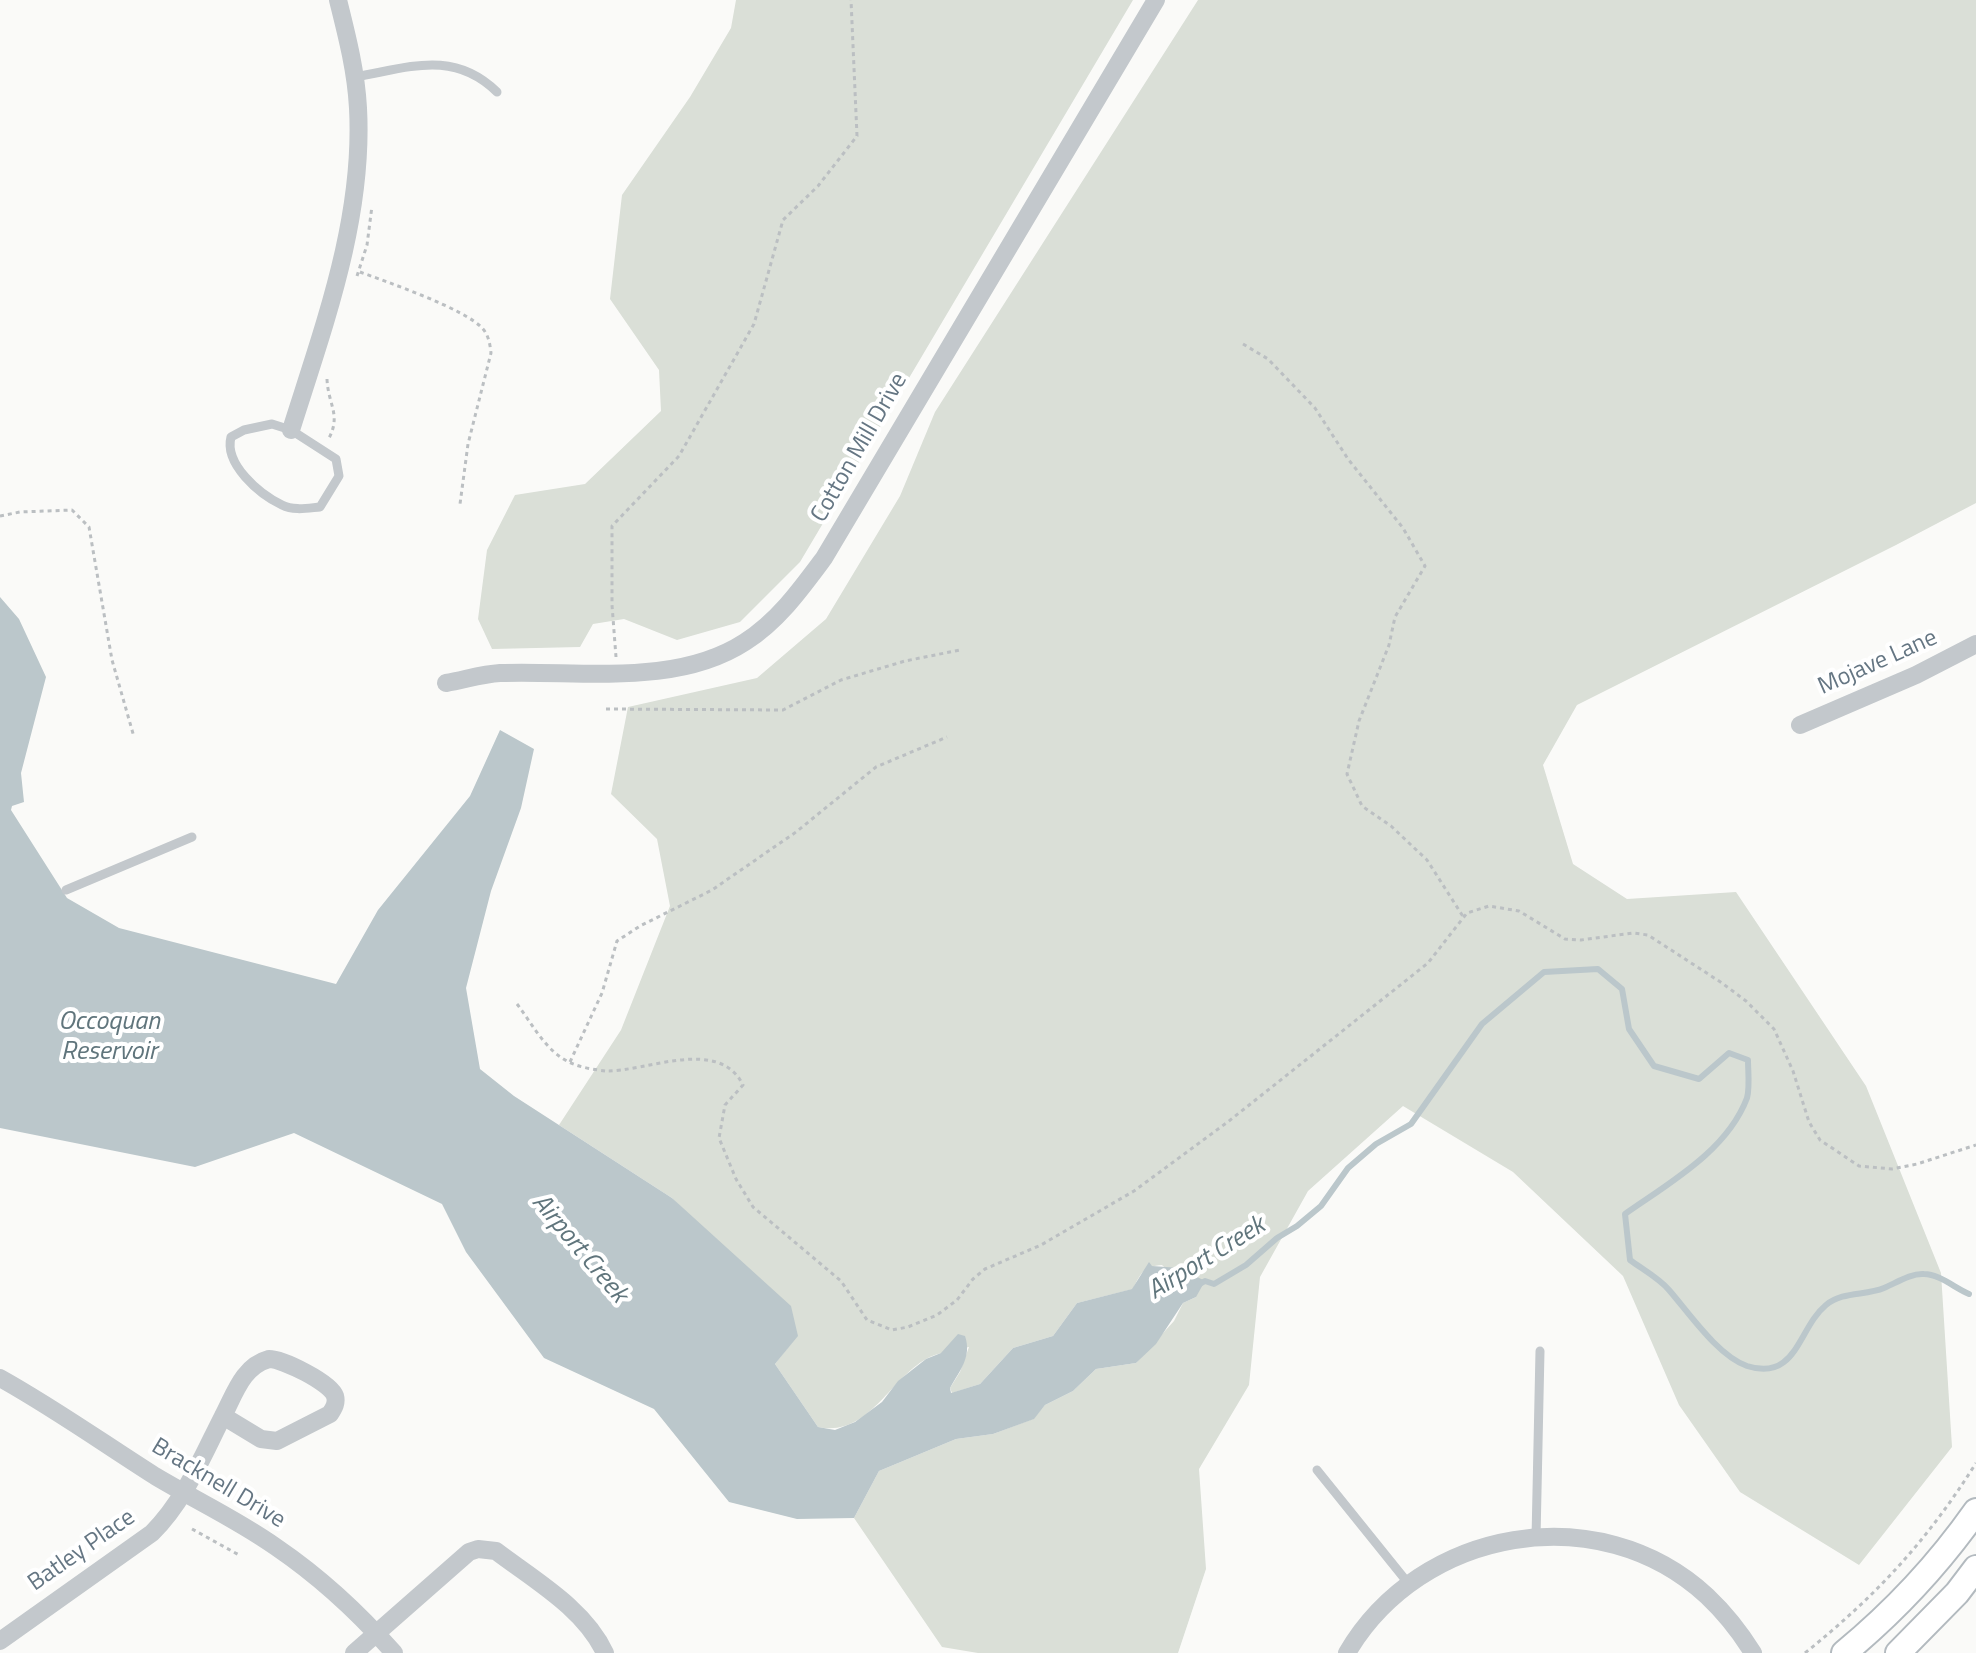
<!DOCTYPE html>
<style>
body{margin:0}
canvas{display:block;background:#fafaf8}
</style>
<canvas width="1976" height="1653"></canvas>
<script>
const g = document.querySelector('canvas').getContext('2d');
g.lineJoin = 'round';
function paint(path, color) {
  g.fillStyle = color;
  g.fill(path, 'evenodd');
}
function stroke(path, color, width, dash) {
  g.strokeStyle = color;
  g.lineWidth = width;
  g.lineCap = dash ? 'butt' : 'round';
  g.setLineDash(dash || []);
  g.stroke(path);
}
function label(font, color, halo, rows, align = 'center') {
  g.font = font + ' "Titillium Web",sans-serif';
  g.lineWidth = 8;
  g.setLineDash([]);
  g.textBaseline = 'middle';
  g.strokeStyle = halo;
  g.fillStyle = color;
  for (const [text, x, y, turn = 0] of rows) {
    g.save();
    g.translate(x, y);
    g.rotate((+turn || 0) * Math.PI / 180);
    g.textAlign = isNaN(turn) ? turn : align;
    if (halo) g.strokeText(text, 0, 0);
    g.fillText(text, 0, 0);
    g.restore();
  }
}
paint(new Path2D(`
 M736 0H1133L800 562 740 622 677 640 624 619 593 624 580 647 492 649 478 619 487 550 515 495 585 484 661 411 659 370 610 299 622 195 690 97 731 28Z
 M1198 0H1976V503L1896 545 1577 705 1543 765 1573 864 1627 899 1736 892 1866 1086 1941 1273 1952 1447 1859 1565 1740 1492 1679 1405 1623 1276 1513 1172 1403 1106 1308 1191 1260 1277 1249 1385 1199 1469 1206 1569 1178 1653H978L942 1647 854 1518 879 1471 956 1439 993 1434 1033 1419 1045 1405 1073 1391 1096 1369 1136 1363 1174 1321 1183 1303 1196 1297 1162 1265C1144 1266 1140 1274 1133 1289L1077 1303 1053 1336 1013 1348 980 1384 952 1393 950 1388 960 1372 969 1347C955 1350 939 1352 926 1359 888 1381 868 1437 818 1427L775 1364 797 1336 672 1198 559 1125 621 1030 670 906 657 839 611 794 628 707 757 678 826 619 900 496 935 412Z`), '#dadfd7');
paint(new Path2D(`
 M0 597 19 619 46 677 21 773 24 802 12 806 11 810 67 898 119 928 336 984 378 910 470 796 500 730 534 749 521 808 491 891 466 988 480 1069 514 1096 672 1198 791 1306 798 1336 775 1364 818 1427 835 1430 855 1422 882 1402 898 1381 926 1359 941 1353 958 1334 965 1336C972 1357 960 1370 950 1388L951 1393 980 1384 1013 1348 1053 1336 1077 1303 1132 1289 1149 1262 1152 1266 1180 1268 1205 1281 1196 1297 1183 1303 1156 1344 1136 1363 1096 1369 1073 1391 1045 1405 1034 1419 993 1434 956 1439 879 1471 854 1518 797 1519 729 1502 654 1409 544 1358 466 1252 442 1204 294 1133 195 1167 0 1128Z`), '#bbc7cb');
stroke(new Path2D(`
 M1198 1285 1205 1281 1214 1284 1246 1265 1277 1238 1297 1226 1321 1206 1348 1168 1376 1144 1411 1124 1482 1024 1544 972 1598 969 1622 989 1629 1029 1654 1066 1699 1079 1729 1053 1748 1060C1748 1071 1750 1087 1747 1098 1727 1151 1669 1183 1625 1214L1630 1260C1642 1269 1659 1278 1669 1290 1689 1313 1718 1356 1747 1366 1797 1382 1798 1328 1826 1305 1843 1291 1865 1296 1884 1288 1896 1283 1911 1273 1924 1274 1939 1274 1955 1288 1969 1294`), '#bbc7cb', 6);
const secondary = new Path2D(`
 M1844 1653C1895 1611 1938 1565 1976 1511
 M1898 1653 1957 1593 1976 1568`);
stroke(secondary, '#b3babf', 28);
stroke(new Path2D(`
 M360 272C387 282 466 309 483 329 489 336 490 345 491 353L468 444 460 504
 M357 276 367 245 372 206
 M1243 344 1268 359 1315 408 1348 459 1403 528 1425 566 1395 617 1389 645 1359 721 1347 774 1362 806 1391 826 1427 860 1464 918
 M327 379C328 405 342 415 328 440
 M0 516 20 512 72 510 89 527 112 660 134 737
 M616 657 612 605V526L679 456 754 324 783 220 818 186 857 136 851 0
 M606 709 783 710 841 680 905 661 960 650
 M517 1004C534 1026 547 1055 576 1065 584 1068 597 1070 606 1071 645 1072 719 1036 743 1085L725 1105 719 1138 736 1179 753 1207 841 1281 867 1320 892 1330 908 1327 937 1315 957 1300 973 1279 985 1269 1041 1245 1134 1191 1229 1121 1428 963 1467 913 1489 906 1519 911 1565 939 1581 940 1633 933 1648 935 1722 983 1746 1001 1774 1029 1793 1071 1809 1122 1820 1140 1859 1166 1892 1169 1917 1164 1976 1145
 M570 1062 602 993 617 941 640 926 712 890 796 832 876 767 947 737
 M192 1529 239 1555
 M1805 1653C1877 1595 1927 1541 1976 1463`), '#bbbfc2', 3, [4, 4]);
stroke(new Path2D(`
 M355 77C408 68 453 49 497 92
 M272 424 291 430 336 459 339 476 320 507C308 508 294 511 282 505 259 494 224 464 231 437L244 430Z
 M66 890 192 837
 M1317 1470 1408 1583
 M1536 1538 1540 1351`), '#c3c8cc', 9);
stroke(new Path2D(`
 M291 430C324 325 364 219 358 108 356 71 347 36 338 0
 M446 683C464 680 482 674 500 673 580 670 676 687 745 642 778 621 801 589 824 558L1156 0
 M1800 725 1916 675 1976 644
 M269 1359C283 1359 331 1383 335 1396 337 1403 334 1408 330 1414L277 1441 261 1439 223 1416C235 1393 243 1366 269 1359Z
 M0 1378C54 1408 103 1443 155 1476 195 1500 238 1520 276 1547 320 1577 359 1613 394 1653
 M0 1641 152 1533C185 1500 202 1457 223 1416
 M354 1653 469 1552 478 1549 496 1551C534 1580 584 1608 605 1653
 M1347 1653C1420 1528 1599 1496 1707 1596 1725 1613 1740 1632 1753 1653`), '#c3c8cc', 18);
stroke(secondary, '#fff', 24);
label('24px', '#657683', '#fff', [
 ["Cotton Mill Drive",860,448,-60],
 ["Mojave Lane",1878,663,-24],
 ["Bracknell Drive",218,1484,31],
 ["Batley Place",82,1551,-35]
]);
label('italic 26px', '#60757c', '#fff', [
 ["Occoquan",109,1023],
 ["Reservoir",109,1053],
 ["Airport Creek",579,1249,50],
 ["Airport Creek",1207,1259,-32]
]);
</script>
